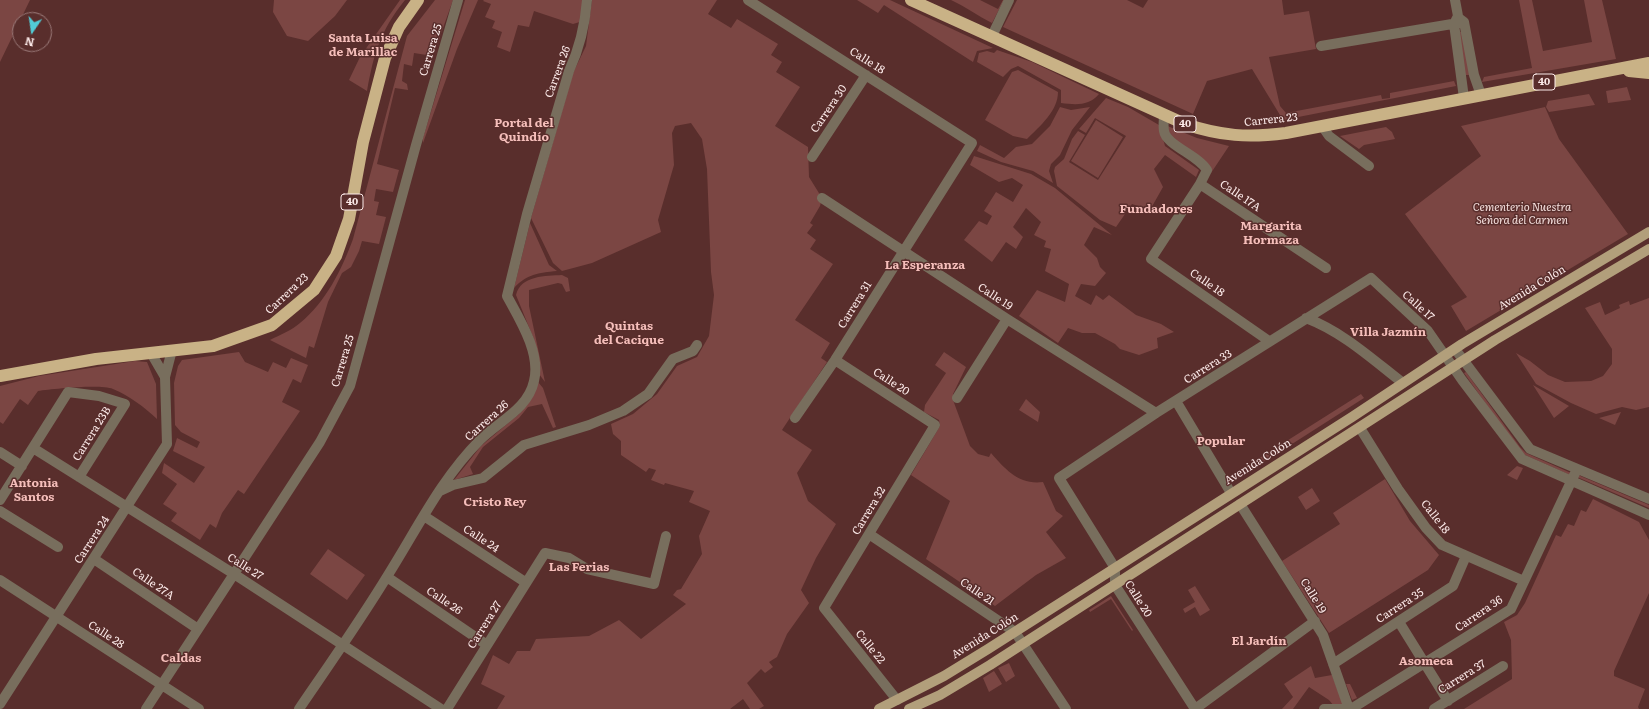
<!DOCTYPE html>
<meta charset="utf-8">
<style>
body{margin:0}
#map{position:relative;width:1649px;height:709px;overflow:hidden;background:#592e2c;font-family:Literata,serif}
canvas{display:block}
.north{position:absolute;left:12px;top:12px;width:40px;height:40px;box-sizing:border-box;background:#592e2c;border:1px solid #9a7978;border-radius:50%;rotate:193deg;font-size:11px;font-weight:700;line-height:16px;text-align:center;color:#fceae9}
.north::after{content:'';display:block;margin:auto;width:14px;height:18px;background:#52ccd6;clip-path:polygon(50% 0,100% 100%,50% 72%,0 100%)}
</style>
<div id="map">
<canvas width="1649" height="709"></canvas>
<div class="north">N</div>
</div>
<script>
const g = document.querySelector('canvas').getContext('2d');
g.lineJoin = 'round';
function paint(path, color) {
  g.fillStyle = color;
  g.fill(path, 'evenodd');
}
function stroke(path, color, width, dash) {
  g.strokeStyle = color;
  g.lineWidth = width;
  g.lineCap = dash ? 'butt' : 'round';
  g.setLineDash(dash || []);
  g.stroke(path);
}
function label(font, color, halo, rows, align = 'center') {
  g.font = font + ' Literata,serif';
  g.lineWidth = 3;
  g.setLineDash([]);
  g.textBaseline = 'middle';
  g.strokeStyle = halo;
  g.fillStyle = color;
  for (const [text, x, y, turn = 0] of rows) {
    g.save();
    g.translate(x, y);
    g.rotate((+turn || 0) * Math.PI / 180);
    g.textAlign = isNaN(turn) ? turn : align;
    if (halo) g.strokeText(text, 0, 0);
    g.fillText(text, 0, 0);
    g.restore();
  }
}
paint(new Path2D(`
 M0 0H30L0 62Z
 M274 0H347L335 16 308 41 287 36 273 12Z
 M400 0H405C380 31 374 53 367 91L349 80 360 57Z
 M435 0H453L433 56 414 53 412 66 404 64 402 81 407 84 408 90 395 88 377 164 399 170 393 192 376 189 374 201 379 202 376 215 386 217 379 244 362 241 359 251 351 267 342 273 328 302 314 348 309 346 306 358 270 340C280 335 292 330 300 323 326 302 342 269 353 239L407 36Z
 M465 0H478L457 49 423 143V138Z
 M484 0H583V21L573 24 534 11 529 27 518 25 510 52 497 47 502 32 492 28 495 21 485 17 491 4 483 1Z
 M592 0H717L708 14 731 28 737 19 778 44 771 55 782 62 776 72 800 87 775 126 808 147 809 177 822 198 820 206 810 223 813 225 807 233 816 240 810 249 833 264 795 320 830 343 821 358 827 362 782 430 812 450 797 473 808 501 836 524 816 558 801 590 809 603 787 634 777 657 769 662 773 667 765 673 761 669 747 683 764 706 759 709H750L743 699 730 709H497L505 696 481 684 493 655 509 664 517 651H530L536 639 589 636 619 620 641 639 686 604 673 595 677 590 681 589 702 554 699 536 710 511 689 502 694 491 665 483 664 485 651 480 656 470 649 468 646 472 621 455V441L613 434 611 424 633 414 657 394 677 366 697 357 709 336 714 295 711 272 707 169 702 139 691 123 675 126 672 133 674 165 658 220 661 232 592 263 562 271 553 263 531 218 573 73 586 46Z
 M857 0H890L993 48 977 51 973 62 884 5 878 13Z
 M951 0H980L998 9 1003 0H1004L992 23C978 16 966 7 951 0Z
 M1017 0H1127L1143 8 1148 0H1282L1284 15 1309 11 1316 49 1269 57 1280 106 1286 113 1381 95 1382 99 1390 98V93L1454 81 1456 86 1283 120 1252 69 1207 81 1193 114 1003 27Z
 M1519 0H1532L1543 51 1592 42 1584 0H1602L1616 59 1482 82 1484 77 1532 68Z
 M1458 32H1462L1470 75H1465Z
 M997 50 1032 62 1099 94C1089 106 1076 105 1061 103V90L1018 66 1011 69 1003 77 977 62 979 53 987 51 994 53Z
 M1018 70 1058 92C1058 111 1040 126 1027 139L1013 136 985 120 1012 72Z
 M1627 87 1631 100 1608 103 1606 91Z
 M1589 94 1595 105 1549 112 1546 107 1548 101Z
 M1106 98 1128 107 1159 125 1165 146 1199 170 1196 177 1165 155 1154 169 1163 187 1150 210 1132 204 1116 227 1100 220 1057 186 1054 171 1055 167 1064 159 1072 139 1078 131 1085 135 1069 162 1098 180 1126 136 1095 118 1086 133 1079 129Z
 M1060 107 1071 110 1090 107 1072 130 1060 155 1051 164 1049 171 1053 183 1033 171 1001 162 977 151 980 145 1004 158 1016 147 1032 144 1050 126Z
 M1545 107 1559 139 1628 234 1466 331 1451 306 1467 297 1405 214 1481 156 1461 126Z
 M1096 120 1123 137 1098 178 1071 161Z
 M1165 125 1197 138 1229 146 1211 173 1172 141Z
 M1386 127 1392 132 1395 139 1364 145 1359 149 1340 136Z
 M974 156 1031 174 1055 188 1112 235 1094 227 1084 245 1097 258 1100 267 1106 273 1095 286 1081 284 1075 296 1091 305 1096 295 1103 300 1109 295 1136 315 1161 324 1174 332 1157 338 1158 348 1139 355 1120 349 1115 344 1095 333H1082L1068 328 1058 343 1019 316 1037 290 1065 302 1069 284 1045 271 1051 249 1044 247 1046 241 1034 235 1041 222 1026 208 1013 227 1023 237 1016 249 1006 242 992 262 964 240 979 221 987 225 992 216 984 211 996 192 1013 202 1023 185 1012 178 999 182 970 165Z
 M530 223 549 265 557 271C538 273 527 274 514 288Z
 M562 275 568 278 570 291 566 292 562 284 558 283 529 290V306L545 382 539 374 533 337 516 295C521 275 546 276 562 275Z
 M1649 298V407L1636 410 1622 407 1596 414 1571 403 1536 384 1516 353 1530 361 1548 375 1565 382 1591 381 1603 376 1612 364V349L1585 308 1600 302 1605 315 1620 308 1619 305 1629 301 1630 305Z
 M239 352 245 362 268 372 273 362 286 368 291 358 308 365 301 383 293 379 282 402 300 411 244 494 238 490 222 513 216 528 210 524 200 540 171 521 177 513 163 504 177 484 162 473 164 463 194 483 205 467 173 451 177 438 197 448 200 442 181 432 175 425 174 383 178 366 182 360Z
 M944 352 966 367 953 394V400L970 446 978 454 989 457 991 453C1006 470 1019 485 1043 482L1056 511 1063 516 1046 532 1066 558 1036 575 995 606 926 559 950 501 911 475 940 426 939 420 924 412 925 405 946 373 935 365Z
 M135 361 147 362 156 384 157 419C144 407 130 396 113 389 100 384 53 389 38 391L28 405 20 399 3 424 0 422V386L39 376Z
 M1466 372 1520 447 1526 453 1571 473 1570 475 1525 455 1518 449 1464 373Z
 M538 382 543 388 556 427 553 428 542 404 528 407 519 418 483 447 470 467 473 474 454 480 481 446 519 414Z
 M1533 385 1569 406 1554 418Z
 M1361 394 1364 398 1231 483 1228 478Z
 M1026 399 1040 412 1038 422 1019 410Z
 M1621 412 1615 425 1599 418Z
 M1517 466 1523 468 1517 480 1507 475Z
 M1578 475 1649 505V508L1577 477Z
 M1385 479 1410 521 1439 555 1428 570 1329 633 1282 561 1340 524 1333 513Z
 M1312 488 1320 501 1306 510 1298 497Z
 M1593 499 1639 522 1649 540V593L1614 671V676L1645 689 1638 707 1639 709H1464L1512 679 1511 640 1504 622 1517 615 1525 603 1556 535 1561 537 1568 524 1574 526 1581 510 1586 512Z
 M328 549 365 575 347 600 310 574Z
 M1195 586 1210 610 1200 616 1195 607 1185 613 1183 609 1195 602 1188 590Z
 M1111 596 1133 630 1132 631 1111 599 1090 612 1089 610Z
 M1009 663 1015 676 1006 682 998 668Z
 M1311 666 1315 678 1332 675 1344 707 1334 706 1329 700 1309 687 1293 709H1282L1293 697 1284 684Z
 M994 671 1002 684 989 692 983 678Z
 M1346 684H1350L1357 698 1352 700Z`), '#7b4643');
stroke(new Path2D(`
 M748 0 972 143 835 360 795 418
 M1455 0 1458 16 1454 24 1464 98
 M1460 19 1464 22 1474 75 1481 95
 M992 36 1009 0
 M1321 46 1464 22
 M1164 115C1164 120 1163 126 1164 131 1166 145 1198 155 1207 170L1200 184 1151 259 1269 341
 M1322 126 1329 136 1369 166
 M812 157 866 75
 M1200 184 1326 268
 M822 198 1007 319 1156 413
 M1306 318C1343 332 1372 359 1403 383
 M1455 349 1530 449 1649 499
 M151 353 165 377
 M835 360 935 425 824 608 897 700
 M957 398 1007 319
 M1176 401 1231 493
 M1360 428 1398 489 1426 528 1442 545 1524 581
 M33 448 234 574 441 709
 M0 452 22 466
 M440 491 453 485 483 478 524 445 589 425 623 411 648 394 673 359 693 351 697 345
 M0 500 68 392 99 396 125 404 79 477
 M1240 504 1323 635 1349 709
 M0 511 58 547
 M424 516 525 582
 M869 534 1015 632 1066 709
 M94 559 198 629
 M387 577 487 645
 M0 580 199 709
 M1399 622 1448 701
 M1333 664 1453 586 1466 556
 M0 704 167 444 165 377 172 350
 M146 709 320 442 350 386 416 145 458 0
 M299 709C329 665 360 621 388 575 417 529 441 479 480 440 499 421 528 409 534 381 541 353 520 320 507 296L527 214 569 71C580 47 585 26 587 0
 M447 709 545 553 569 558 587 569 654 584 666 536
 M1195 709 1115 585V568L1059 478 1156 413 1371 278 1428 331 1462 380 1522 459 1649 515
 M1195 709 1315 621
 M1324 709H1342
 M1351 709 1511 609 1577 469
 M1434 709 1503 666`), '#786e5d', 10);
stroke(new Path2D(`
 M879 709 944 676 988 649 1352 417 1462 344 1649 232
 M909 709 940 695 990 665 1495 340 1649 249`), '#b29f7b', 10);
stroke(new Path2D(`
 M911 0 1185 124C1221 136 1248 138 1286 133L1649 63
 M1629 71 1649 73
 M0 376 96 359 213 346 272 325 314 290 336 256 349 219 363 142 385 58 399 27 418 0`), '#c9b286', 12);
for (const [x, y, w] of [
 [1544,82,22],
 [1185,124,22],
 [352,202,22]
]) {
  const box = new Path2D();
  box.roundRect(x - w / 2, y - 8, w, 16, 3);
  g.fillStyle = '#592e2c';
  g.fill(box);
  stroke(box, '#fceae9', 1);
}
label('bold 10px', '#fceae9', null, [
 ["40",1544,82],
 ["40",1185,124],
 ["40",352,202]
]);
label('11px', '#fceae9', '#592e2c', [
 ["Carrera 25",431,50,-73],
 ["Calle 18",867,61,32],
 ["Carrera 26",558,72,-70],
 ["Carrera 30",829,109,-56],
 ["Carrera 23",1271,120,-6],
 ["Calle 17A",1240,196,34],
 ["Calle 18",1207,283,35],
 ["Avenida Colón",1532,288,-31],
 ["Carrera 23",287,294,-43],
 ["Calle 19",995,297,33],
 ["Carrera 31",855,305,-58],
 ["Calle 17",1418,306,42],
 ["Carrera 25",343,361,-73],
 ["Carrera 33",1208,367,-32],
 ["Calle 20",891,382,33],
 ["Carrera 26",487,421,-42],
 ["Carrera 23B",92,434,-58],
 ["Avenida Colón",1258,462,-32],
 ["Carrera 32",869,511,-59],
 ["Calle 18",1435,517,52],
 ["Calle 24",481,539,33],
 ["Carrera 24",92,540,-57],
 ["Calle 27",245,567,32],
 ["Calle 27A",153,584,34],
 ["Calle 21",977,592,34],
 ["Calle 19",1313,596,58],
 ["Calle 20",1138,599,58],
 ["Calle 26",444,601,34],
 ["Carrera 35",1400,606,-33],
 ["Carrera 36",1479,614,-34],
 ["Carrera 27",485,625,-58],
 ["Calle 28",106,635,33],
 ["Avenida Colón",985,636,-32],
 ["Calle 22",870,647,51],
 ["Carrera 37",1462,677,-32]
]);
label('italic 11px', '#f3dddb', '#592e2c', [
 ["Cementerio Nuestra",1522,208],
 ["Señora del Carmen",1522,221]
]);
label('bold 12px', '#f5beba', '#592e2c', [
 ["Santa Luisa",363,38],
 ["de Marillac",363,52],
 ["Portal del",524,123],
 ["Quindío",524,137],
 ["Fundadores",1156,209],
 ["Margarita",1271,226],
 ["Hormaza",1271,240],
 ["La Esperanza",925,265],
 ["Quintas",629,326],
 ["del Cacique",629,340],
 ["Villa Jazmín",1388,332],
 ["Popular",1221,441],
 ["Antonia",34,483],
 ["Santos",34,497],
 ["Cristo Rey",495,502],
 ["Las Ferias",579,567],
 ["El Jardín",1259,641],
 ["Caldas",181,658],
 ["Asomeca",1426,661]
]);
</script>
